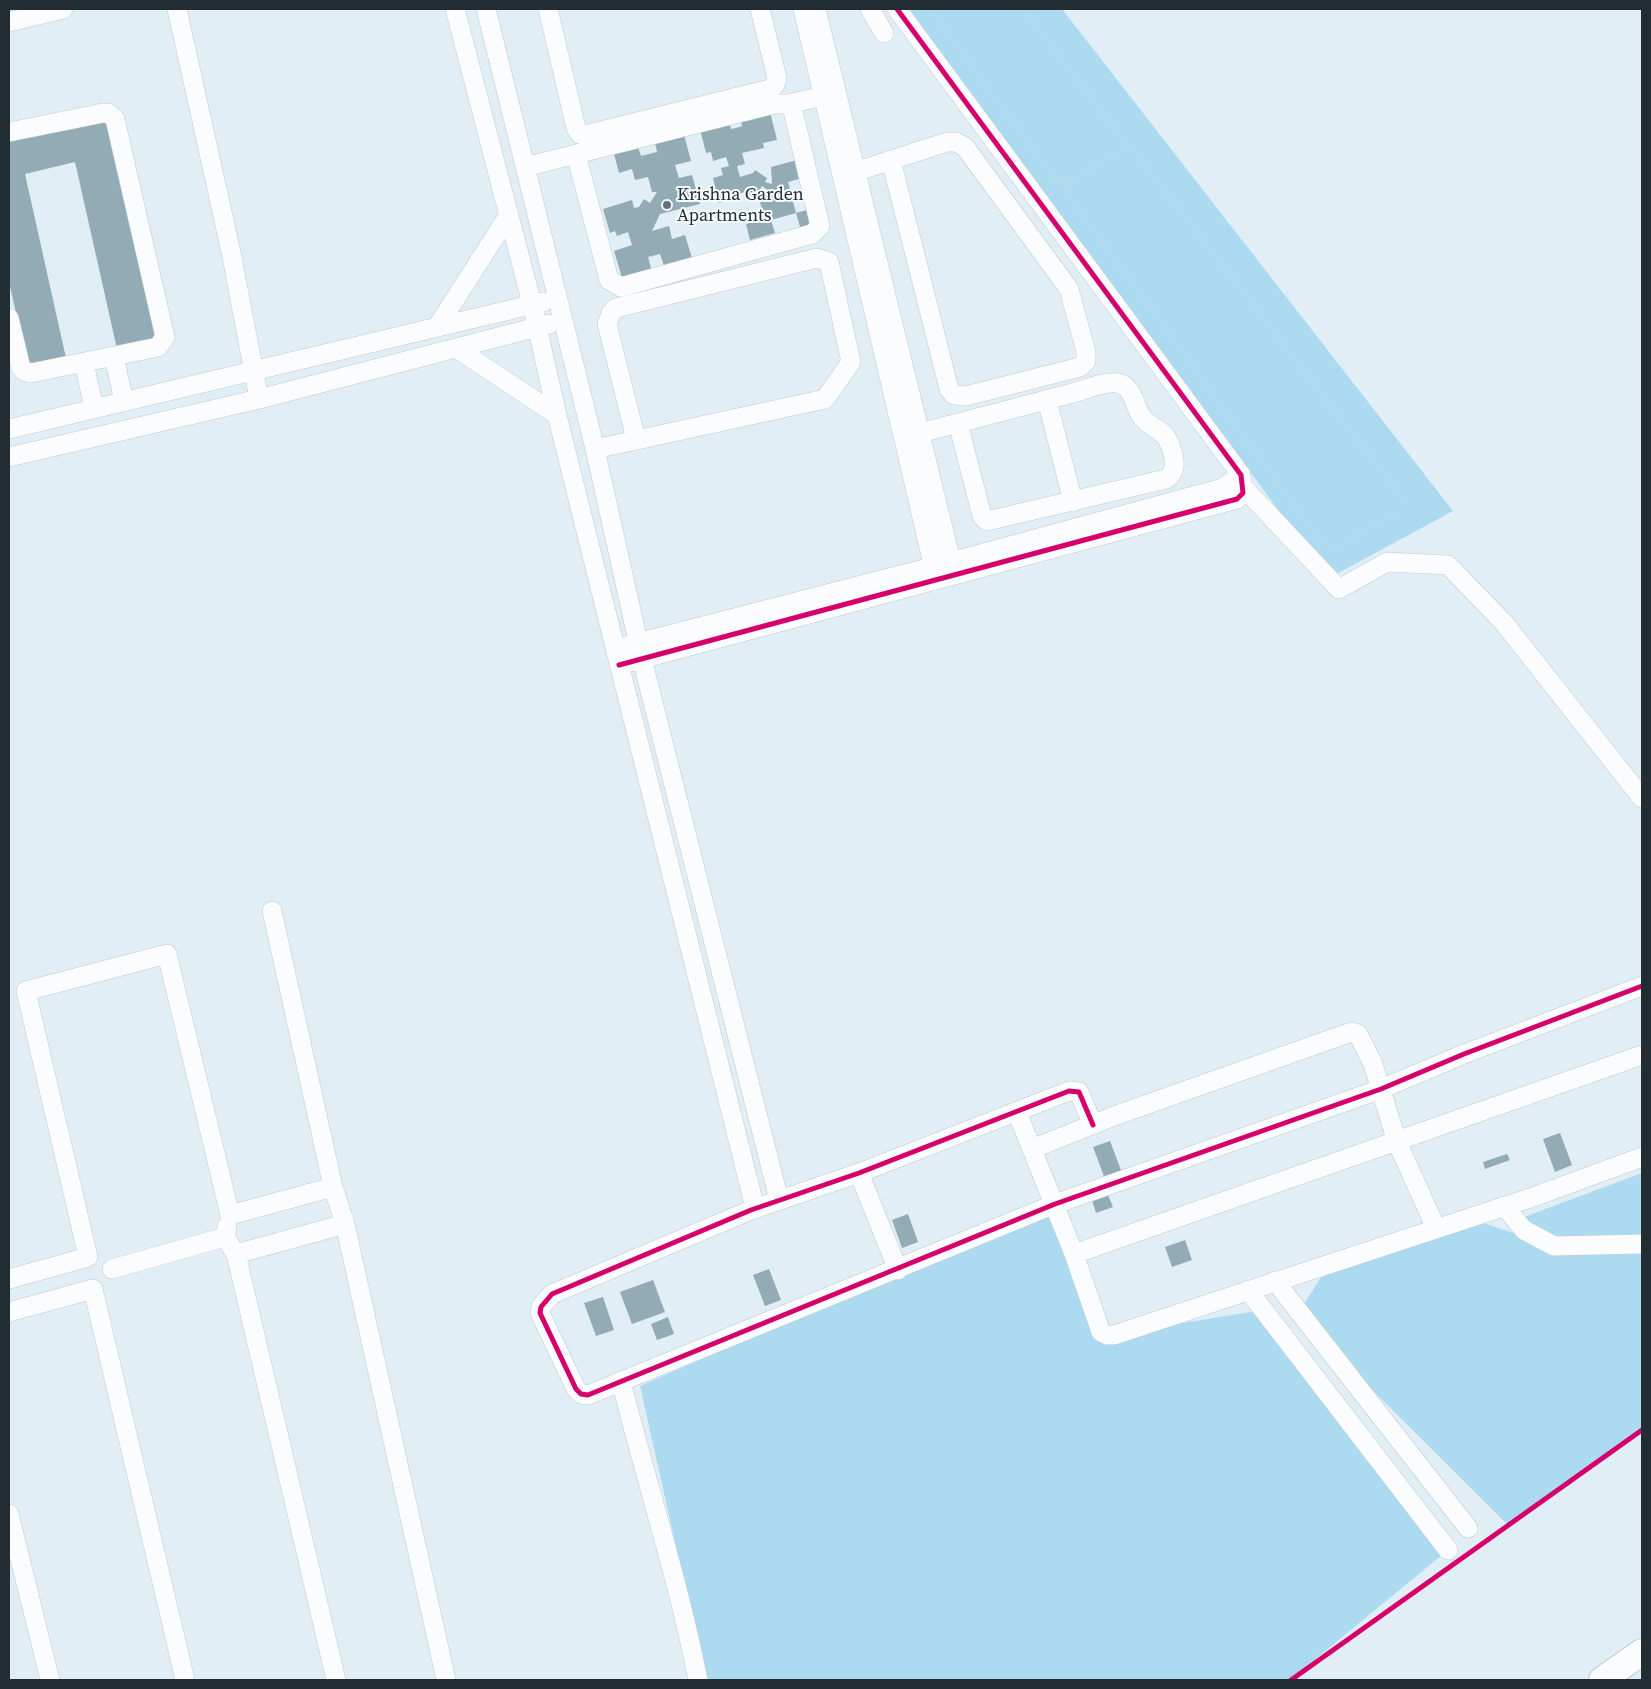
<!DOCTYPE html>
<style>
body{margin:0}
#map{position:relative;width:1651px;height:1689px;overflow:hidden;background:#e1eef5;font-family:"Source Serif 4",serif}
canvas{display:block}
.frame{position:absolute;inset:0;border:10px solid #212d32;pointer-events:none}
</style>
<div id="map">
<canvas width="1651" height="1689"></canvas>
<div class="frame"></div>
</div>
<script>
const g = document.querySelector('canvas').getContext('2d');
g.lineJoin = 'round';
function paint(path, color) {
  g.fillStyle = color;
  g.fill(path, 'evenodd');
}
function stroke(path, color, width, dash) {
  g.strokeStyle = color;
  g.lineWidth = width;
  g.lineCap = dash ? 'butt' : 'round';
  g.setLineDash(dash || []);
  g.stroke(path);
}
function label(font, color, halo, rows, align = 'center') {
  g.font = font + ' "Source Serif 4",serif';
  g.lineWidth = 4;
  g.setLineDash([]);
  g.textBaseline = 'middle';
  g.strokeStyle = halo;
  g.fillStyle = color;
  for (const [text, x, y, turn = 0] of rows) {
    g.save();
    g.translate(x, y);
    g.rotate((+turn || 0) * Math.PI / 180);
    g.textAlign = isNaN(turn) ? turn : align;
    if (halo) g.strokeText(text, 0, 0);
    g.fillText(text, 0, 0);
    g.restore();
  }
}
paint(new Path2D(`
 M906 9H1062L1453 511 1329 578Z
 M1642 1173V1241L1581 1246 1516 1220Z
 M1055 1204 1114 1334 1263 1310 1448 1550 1290 1680H706L640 1386Z
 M1467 1218 1554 1246 1642 1251V1429L1508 1525 1316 1334 1299 1312 1330 1263Z`), '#acdbf1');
paint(new Path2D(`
 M770 112 777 140 763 143 764 148 742 153 745 164 737 166 740 177 753 173 755 170 767 178 765 182 772 184 771 167 797 160 802 178 788 182 796 213 810 209 815 226 791 233 790 230 800 227 796 213 771 220 775 233 750 240 746 224 760 220 757 211 762 210 760 202 772 199 769 191 762 186 755 198 745 192 738 194 739 198 719 203 713 178 723 175 721 168 729 166 726 157 713 161 711 152 706 153 700 129 729 121 731 129 736 128 742 126 741 120Z
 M108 118 158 340 117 349 75 162 25 174 66 358 28 366 9 282V140Z
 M683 131 691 161 675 165 679 178 692 175 700 204 660 214 652 231 669 226 672 239 685 235 692 258 664 266 660 254 648 257 652 272 623 281 614 251 632 245 628 232 617 236 615 231 610 233 603 209 632 200 634 208 639 207 644 199 650 203 657 192H652L648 177 635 180 632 169 619 173 614 154 638 147 641 156 657 152 654 139Z
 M1560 1133 1572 1165 1555 1172 1543 1139Z
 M1110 1141 1122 1173 1105 1179 1093 1147Z
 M1507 1154 1510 1160 1485 1169 1483 1162Z
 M1108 1195 1113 1207 1096 1213 1092 1200Z
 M908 1214 918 1242 902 1248 892 1220Z
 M1185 1240 1192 1260 1172 1267 1165 1247Z
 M769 1269 781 1300 765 1306 753 1275Z
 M653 1280 665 1312 632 1324 620 1292Z
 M603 1297 614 1330 596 1336 584 1303Z
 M668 1317 674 1334 657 1340 651 1324Z`), '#92abb5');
const minor = new Path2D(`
 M177 9 231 252 259 399
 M455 9 532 304 557 415 755 1208
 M486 9 595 449 642 659 779 1200
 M548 9 576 128 580 134H589L770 89 775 85 777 78 760 9
 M803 9 936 577
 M816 9 954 573
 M870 9 884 33
 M9 22 63 9
 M788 104 823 96
 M9 132 103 113H108L115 119 165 337 158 347 31 373 24 371 21 368 9 318
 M525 167 774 104H788L793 111 820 226 812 234 621 287 609 280 576 154
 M856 171 867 168 947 142H956L965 147 1069 289 1086 352V361L1080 367 966 396 954 395 949 389 891 160
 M437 327 509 215
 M456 348 557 415
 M114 357 124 401
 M84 363 94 408
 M1047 400 1073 502
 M9 429 543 302
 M920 433C970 420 1020 407 1069 394 1083 391 1103 381 1117 383 1133 385 1134 405 1141 416 1151 430 1166 428 1171 448 1175 459 1177 472 1166 479L987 521 982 516 958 423
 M595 449 825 399 851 362 829 262 817 258 616 308 611 313 607 324 636 439
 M9 457 259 399 549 324
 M1244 488 1339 589 1387 562 1448 565 1504 623 1642 798
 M626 646 951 562 1223 488 1241 475
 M619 665 1237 499 1243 493 1241 475 897 9
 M1017 1112 1074 1254 1642 1055
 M1093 1125 1079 1092 1069 1091 859 1173 751 1210 552 1294 541 1307 540 1313 576 1389 581 1394 588 1395 1055 1204 1381 1089 1464 1054 1642 986
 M1032 1149 1114 1116 1343 1035 1352 1032 1358 1034 1373 1064 1397 1142 1436 1228
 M859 1173 898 1270
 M333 1187 345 1224
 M1504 1206 1524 1230 1554 1246 1642 1244
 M225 1237 236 1254 336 1680
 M236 1254 345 1224 446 1680
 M1074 1254 1101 1332 1107 1335H1114L1533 1197 1642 1157
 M112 1269 225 1237 227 1226
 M9 1279 88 1257 26 991 167 954 230 1215 333 1187 272 911
 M1275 1281 1468 1528
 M1248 1290 1448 1550
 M9 1312 93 1289 185 1680
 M621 1381C646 1481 678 1579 698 1680
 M9 1514 50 1680`);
const secondary = new Path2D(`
 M1602 1680 1642 1652`);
stroke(minor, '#bec9cf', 20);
stroke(secondary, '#bec9cf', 28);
stroke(new Path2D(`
 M930 9 1327 549 1337 548 1402 509 1404 499 1023 9
 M1062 189 1129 144`), '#ced3d5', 3, [1, 4]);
stroke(minor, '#fafcfe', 19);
stroke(secondary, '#fafcfe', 26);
stroke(new Path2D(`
 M619 665 1237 499 1243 493 1241 475 897 9
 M1093 1125 1079 1092 1069 1091 859 1173 751 1210 552 1294 541 1307 540 1313 576 1389 581 1394 588 1395 1055 1204 1381 1089 1464 1054 1642 986
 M1291 1680 1642 1430`), '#d6006c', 5);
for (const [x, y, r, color] of [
 [667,205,5,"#647176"]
]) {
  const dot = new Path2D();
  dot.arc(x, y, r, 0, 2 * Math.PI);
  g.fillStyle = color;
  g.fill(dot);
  stroke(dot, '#f5fbfe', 2);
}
label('18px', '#212d32', '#f5fbfe', [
 ["Krishna Garden",677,195],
 ["Apartments",677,216]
], 'left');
</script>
